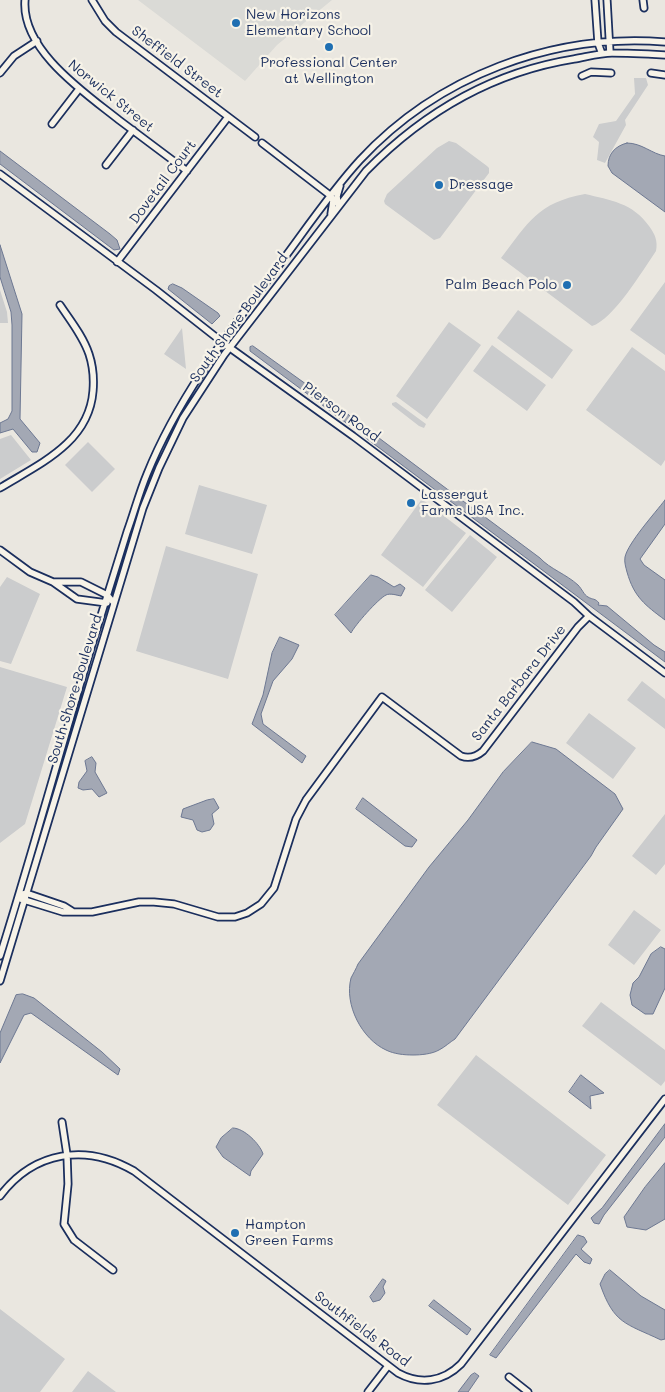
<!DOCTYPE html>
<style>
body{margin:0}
canvas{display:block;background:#eae7e0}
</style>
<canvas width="665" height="1392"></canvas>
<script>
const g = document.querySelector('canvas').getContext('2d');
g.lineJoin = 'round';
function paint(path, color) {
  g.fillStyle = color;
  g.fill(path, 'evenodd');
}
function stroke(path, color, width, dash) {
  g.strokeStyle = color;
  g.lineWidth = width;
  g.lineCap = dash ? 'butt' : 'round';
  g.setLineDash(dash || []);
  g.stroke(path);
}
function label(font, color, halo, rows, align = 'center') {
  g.font = font + ' Mali,sans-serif';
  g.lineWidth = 4.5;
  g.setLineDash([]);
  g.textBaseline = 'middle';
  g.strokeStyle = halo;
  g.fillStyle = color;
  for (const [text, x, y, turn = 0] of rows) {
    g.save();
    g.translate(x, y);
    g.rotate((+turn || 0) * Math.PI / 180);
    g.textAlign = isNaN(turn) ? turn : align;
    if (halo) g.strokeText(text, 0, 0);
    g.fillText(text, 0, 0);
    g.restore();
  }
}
paint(new Path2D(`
 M138 0H332L277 45 245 81Z`), '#dadad6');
paint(new Path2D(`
 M634 78H646L648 85 625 120 626 125 605 163 597 160 599 142 593 137 599 124 616 121 635 94Z
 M449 141 456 143 487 166 489 168V173L440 238 434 240 385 204 384 201 387 194 437 148Z
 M585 194C610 200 633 203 649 226 655 234 658 241 656 251 643 270 613 320 592 326L501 258C529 222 537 203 585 194Z
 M665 282V355L630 330Z
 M0 290 7 312 8 323H0Z
 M518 310 573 350 552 379 497 338Z
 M449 322 481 345 427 419 396 396Z
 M182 328 186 369 164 354Z
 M492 345 546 385 527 411 473 371Z
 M632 347 665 371V460L661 466 586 410Z
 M396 402 426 424 424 428 419 426 392 405V403Z
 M11 435 31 460 0 479V439Z
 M88 442 115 469 92 492 65 465Z
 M199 485 267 505 252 554 185 534Z
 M422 499 466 533 423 587 381 555Z
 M470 535 497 557 452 612 425 590Z
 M166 546 258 574 228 679 136 651Z
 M7 577 40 594 11 664 0 661V587Z
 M0 667 67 687 25 824 0 843Z
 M642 681 665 699V729L627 700Z
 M589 713 636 748 613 779 566 743Z
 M665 814V864L656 875 632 856Z
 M634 910 661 930 634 965 608 945Z
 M601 1002 665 1050V1081L661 1086 582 1026Z
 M476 1055 606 1155 568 1205 437 1105Z
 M0 1309 65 1359 40 1392H0Z
 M88 1371 116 1392H72Z`), '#cbcccd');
const water = new Path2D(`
 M627 143C642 143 652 154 665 156V212L612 173 608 166C608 154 615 146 627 143Z
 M0 151 110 234 117 240 120 249 114 250 0 164Z
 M0 245 22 314 20 419 40 443 37 452H32L13 429 0 433V423L8 419 12 411V325L11 312 0 277Z
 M173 284 182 288 218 313 220 316 212 324 168 289 169 286Z
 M253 346 349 415 353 421 352 424 349 425 250 351V347Z
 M367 431 375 435 471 507 481 511 485 517 540 558C550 569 566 574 578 585 582 589 584 595 588 597 593 600 595 598 599 603L598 605 607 606 654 645 665 652V662L366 438 365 433Z
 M665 500V524L640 559 644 565 665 580V620C645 605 634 597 627 572 626 568 624 562 625 557 628 543 655 513 665 500Z
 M371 575 378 577 394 587 400 584 405 588 401 596C396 595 390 593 386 595 378 599 355 625 351 633L335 615Z
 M280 637 299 645 292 659 273 681 261 714 263 724 306 756 302 763 252 724 263 695 272 653Z
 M532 742 556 749 615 794 623 809 596 847 591 856 455 1039C450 1042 445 1047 439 1050 432 1054 421 1055 413 1055 404 1055 394 1054 386 1050 362 1039 344 1005 351 978 353 974 356 969 358 964L429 867 468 820 503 772Z
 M92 757 96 763 95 772 107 793 99 797 92 789 83 790 78 788 79 782 87 771 85 761Z
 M363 798 417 840 412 847 405 846 356 809Z
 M214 799 219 808 212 814 214 824 210 830 202 832 197 830 193 820 181 817 183 809 207 800Z
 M661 947 665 949V988L653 1014H645L632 1005 630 995 633 983 639 977 651 954Z
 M23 994 34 998 102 1052 120 1069 118 1075 31 1013 24 1015 0 1063V1033L16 995Z
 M581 1075 604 1093 590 1096 591 1109 569 1092Z
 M665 1124V1137L604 1215 599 1224 594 1223 591 1218 602 1208Z
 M233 1128C244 1128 260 1144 263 1154L251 1171 250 1176 223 1157 216 1147 221 1138Z
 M665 1163V1219L646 1230 627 1227 624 1217 645 1187Z
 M578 1235 584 1237 587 1242 581 1249 592 1259 590 1264 584 1262 576 1254 496 1358 490 1355Z
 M610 1270 641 1296 665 1310V1339L661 1340C625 1323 614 1324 600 1284L605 1274Z
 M383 1279 386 1281 383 1287 385 1293 380 1300 373 1302 370 1297Z
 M434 1300 471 1329 467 1335 429 1306Z
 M475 1373 479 1376 468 1392H458L471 1375Z`);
paint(water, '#a3a8b4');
stroke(water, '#6d7892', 1);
const minor = new Path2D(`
 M25 0C21 50 85 93 119 120 142 137 164 154 187 171
 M92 0 105 21 116 32 255 137
 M595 0 598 43 602 54
 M607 0 610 53
 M643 0 644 8
 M0 73 14 56 37 41
 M651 73 665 75
 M582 76 591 72 611 73
 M52 124 79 89
 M262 143 331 196 333 201 331 214
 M106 165 133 130
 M0 174 156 290 226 345 353 436 574 602 589 616 665 673
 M338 205 337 196 340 186
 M117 262 228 117
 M0 488C39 464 89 443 93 391 94 379 93 366 89 354 83 336 70 320 60 305
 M0 550 30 572 53 582 77 599 107 603
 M53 582H81L107 595 114 603
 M23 894 26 893 64 906 72 911
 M21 899 63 912H92L139 902H154L174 904 218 917H235L247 913 261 904 274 888 296 819 306 800 382 697 461 756C469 759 476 757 483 751L578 627 589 616
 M0 956C33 851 62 744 94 638 105 603 116 568 127 532 134 513 139 493 147 474 176 402 224 338 270 277 300 238 327 196 360 160 438 76 552 33 665 42
 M0 981 143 508 159 468 183 418 224 355 366 171C423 113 493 72 574 59 586 57 600 53 612 53 629 53 647 54 665 55
 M62 1122 67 1155 68 1184 64 1224 74 1240 113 1270
 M0 1196C34 1151 86 1143 134 1171L398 1373C420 1385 443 1382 461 1364L665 1099
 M509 1377 528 1392
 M368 1392 388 1366`);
stroke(minor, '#1b2f5e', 9);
stroke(minor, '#f7f3e8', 5.5);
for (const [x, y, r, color] of [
 [236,23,5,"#1f6fb2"],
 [329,47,5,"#1f6fb2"],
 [439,185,5,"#1f6fb2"],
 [567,285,5,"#1f6fb2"],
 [411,503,5,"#1f6fb2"],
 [235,1233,5,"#1f6fb2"]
]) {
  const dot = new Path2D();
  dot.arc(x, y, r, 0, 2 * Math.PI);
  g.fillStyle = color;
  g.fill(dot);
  stroke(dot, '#f7f3e8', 2);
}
label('14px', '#1b2f5e', '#f7f3e8', [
 ["New Horizons",246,15],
 ["Elementary School",246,31],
 ["Professional Center",329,63,"center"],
 ["at Wellington",329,79,"center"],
 ["Dressage",449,185],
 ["Palm Beach Polo",557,285,"right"],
 ["Lassergut",421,495],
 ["Farms USA Inc.",421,511],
 ["Hampton",245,1225],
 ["Green Farms",245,1241]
], 'left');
label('14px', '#1b2f5e', '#f7f3e8', [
 ["Sheffield Street",177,62,37],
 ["Norwick Street",111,96,39],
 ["Dovetail Court",163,182,-53],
 ["South Shore Boulevard",239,318,-54],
 ["Pierson Road",341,412,36],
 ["Santa Barbara Drive",519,683,-52],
 ["South Shore Boulevard",75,689,-73],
 ["Southfields Road",362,1329,37]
]);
</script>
